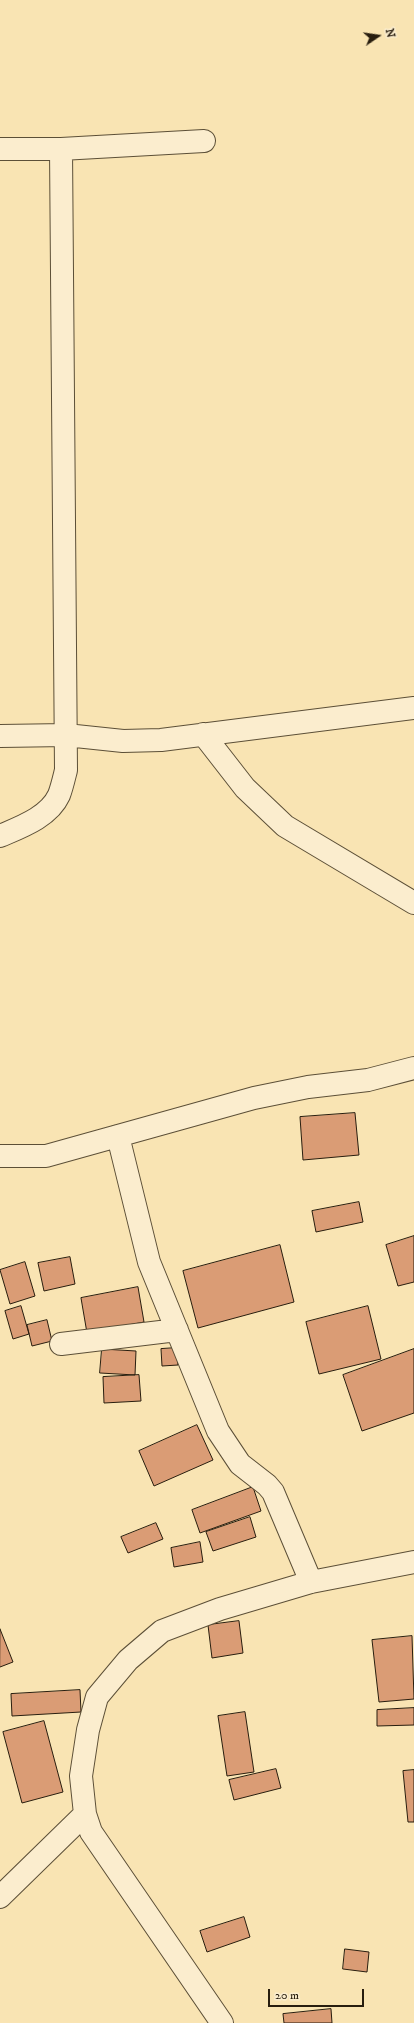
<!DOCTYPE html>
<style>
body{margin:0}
#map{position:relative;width:414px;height:2023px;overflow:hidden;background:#f9e4b3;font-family:"IM FELL DW Pica",serif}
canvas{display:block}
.north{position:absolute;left:358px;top:16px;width:40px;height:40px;-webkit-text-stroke:3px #fbedce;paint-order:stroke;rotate:77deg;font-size:11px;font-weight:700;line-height:16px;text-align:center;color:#281d0e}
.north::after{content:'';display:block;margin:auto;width:14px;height:18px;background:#281d0e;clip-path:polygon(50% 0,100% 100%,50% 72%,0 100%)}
.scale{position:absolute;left:268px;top:1989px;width:96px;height:18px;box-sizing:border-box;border:2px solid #281d0e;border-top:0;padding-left:5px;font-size:12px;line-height:14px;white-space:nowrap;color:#281d0e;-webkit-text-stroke:3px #fbedce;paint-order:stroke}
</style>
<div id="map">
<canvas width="414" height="2023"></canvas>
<div class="north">N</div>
<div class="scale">20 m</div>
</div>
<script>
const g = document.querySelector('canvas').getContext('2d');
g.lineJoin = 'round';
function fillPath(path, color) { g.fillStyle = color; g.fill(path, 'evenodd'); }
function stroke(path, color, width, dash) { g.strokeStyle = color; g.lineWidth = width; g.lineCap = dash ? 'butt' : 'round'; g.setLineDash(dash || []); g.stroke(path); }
const building = new Path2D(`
 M355 1113 359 1155 303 1160 300 1117Z
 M359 1202 363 1222 316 1232 312 1211Z
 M414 1236V1282L398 1286 386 1245Z
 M280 1245 294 1302 198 1328 183 1271Z
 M70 1257 75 1284 44 1291 38 1263Z
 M25 1262 35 1296 10 1304 0 1270Z
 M138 1287 144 1322 87 1333 81 1298Z
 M21 1306 29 1334 13 1339 5 1311Z
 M368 1306 381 1359 319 1374 306 1322Z
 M47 1320 52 1341 32 1346 27 1325Z
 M176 1348 178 1365 162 1366 161 1349Z
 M102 1349 136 1351 135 1375 100 1373Z
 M414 1349V1413L362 1431 343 1375Z
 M139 1375 141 1401 104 1403 103 1377Z
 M197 1425 213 1460 154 1486 139 1451Z
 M253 1487 261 1511 200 1533 192 1510Z
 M250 1517 256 1537 213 1551 206 1532Z
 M156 1523 163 1539 128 1553 121 1537Z
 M200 1542 203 1562 174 1567 171 1548Z
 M239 1621 243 1653 212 1658 208 1625Z
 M0 1629 13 1662 0 1667Z
 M412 1636 414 1699 379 1702 372 1640Z
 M80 1690 81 1712 12 1716 11 1694Z
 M414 1708V1725L377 1726V1710Z
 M245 1712 254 1772 227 1776 218 1716Z
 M44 1721 63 1792 22 1803 3 1732Z
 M276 1769 281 1788 234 1800 229 1780Z
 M414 1770V1822H408L403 1771Z
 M244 1917 250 1937 207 1952 200 1931Z
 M345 1949 369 1952 367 1972 343 1969Z
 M331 2009 332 2023H284L283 2014Z`);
const street = new Path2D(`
 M0 149H61L204 141
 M203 734 245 788 285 826 414 903
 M0 736 66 735 123 741 161 740 414 708
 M0 836C21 827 49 817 59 795 62 787 64 778 66 770L61 149
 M118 1136 149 1262 218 1431 240 1464 267 1485 273 1492 311 1582
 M0 1156H46L254 1098 308 1087 368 1080 414 1068
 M61 1344 177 1330
 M0 1897 85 1814
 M222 2023 91 1832 85 1814 81 1776 88 1730 97 1697 128 1660 162 1631 220 1609 311 1582 414 1562`);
fillPath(building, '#da9c75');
stroke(building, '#281d0e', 1);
stroke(street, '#5c4f37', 24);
stroke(street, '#fbedce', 22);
</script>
